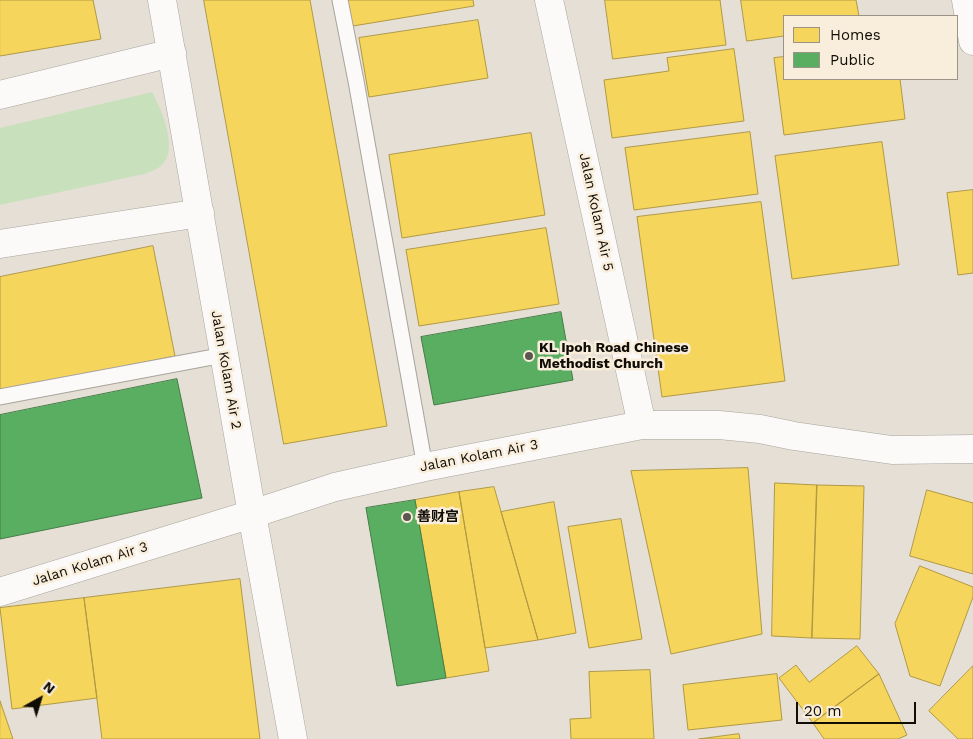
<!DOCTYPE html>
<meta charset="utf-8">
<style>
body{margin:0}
#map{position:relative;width:973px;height:739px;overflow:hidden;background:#e5dfd5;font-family:"Work Sans",sans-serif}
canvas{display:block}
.legend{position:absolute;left:783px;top:15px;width:175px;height:65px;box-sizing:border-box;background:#f9eddb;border:1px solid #9c9386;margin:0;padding:6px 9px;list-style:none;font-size:15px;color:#100c06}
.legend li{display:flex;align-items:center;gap:10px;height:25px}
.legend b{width:25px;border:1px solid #9c9386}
.north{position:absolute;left:15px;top:674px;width:50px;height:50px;-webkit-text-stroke:4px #f9eddb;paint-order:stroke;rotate:39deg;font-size:14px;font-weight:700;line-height:20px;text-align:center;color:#100c06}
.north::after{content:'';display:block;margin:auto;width:18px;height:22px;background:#100c06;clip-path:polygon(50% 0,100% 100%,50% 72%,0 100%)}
.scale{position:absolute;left:796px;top:702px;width:120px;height:22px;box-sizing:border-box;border:2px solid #100c06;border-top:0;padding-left:6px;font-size:15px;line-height:18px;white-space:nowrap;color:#100c06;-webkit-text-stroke:4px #f9eddb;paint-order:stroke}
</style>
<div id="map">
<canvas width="973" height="739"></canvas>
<ul class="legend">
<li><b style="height:14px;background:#f6d55c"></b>Homes</li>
<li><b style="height:14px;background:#5aae61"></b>Public</li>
</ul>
<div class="north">N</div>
<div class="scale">20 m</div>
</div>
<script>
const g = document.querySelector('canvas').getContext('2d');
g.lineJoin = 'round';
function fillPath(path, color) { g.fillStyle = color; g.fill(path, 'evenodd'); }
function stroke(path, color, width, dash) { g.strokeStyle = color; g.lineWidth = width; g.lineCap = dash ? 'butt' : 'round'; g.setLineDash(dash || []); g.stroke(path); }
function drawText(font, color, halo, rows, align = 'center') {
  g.font = font + ' "Work Sans","Noto Sans SC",sans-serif'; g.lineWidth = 5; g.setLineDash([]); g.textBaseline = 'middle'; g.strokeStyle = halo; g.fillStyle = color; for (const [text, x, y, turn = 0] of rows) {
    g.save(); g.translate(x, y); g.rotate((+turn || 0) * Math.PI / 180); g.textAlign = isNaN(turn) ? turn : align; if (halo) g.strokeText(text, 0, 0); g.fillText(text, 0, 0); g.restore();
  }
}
const green = new Path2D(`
 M152 92C161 109 179 149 162 165 158 169 150 172 144 174L0 205V128Z`);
const homes = new Path2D(`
 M0 0H93L101 39 0 56Z
 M204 0H310L387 426 284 444Z
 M348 0H473L474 6 353 26Z
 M605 0H720L726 45 613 59Z
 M741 0H856L859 16H784V36L747 41Z
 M478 20 488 78 369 97 359 38Z
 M734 49 744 121 612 138 604 80 669 71 667 58Z
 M784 57V79H900L905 119 784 135 774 58Z
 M750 132 758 194 634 210 625 148Z
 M531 133 545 215 402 238 389 155Z
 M882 142 899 265 792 279 775 156Z
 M973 190V273L958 275 947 193Z
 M761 202 785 381 662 397 637 217Z
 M546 228 559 304 419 326 406 250Z
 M153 246 175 356 0 391V277Z
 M748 468 762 634 671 654 631 471Z
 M775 483 817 485 812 638 772 636Z
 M817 485 864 486 860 639 812 638Z
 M494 487 538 640 485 648 459 492Z
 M927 490 973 503V574L910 556Z
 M459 492 489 671 446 678 415 500Z
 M554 502 576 633 538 640 501 512Z
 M621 519 642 639 589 648 568 527Z
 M920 566 973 587V597L940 686 910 676 895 624Z
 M240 579 260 739H102L84 598Z
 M84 598 97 698 12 709 0 608Z
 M857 646 879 674 813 723 779 678 796 665 809 682Z
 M973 666V739H958L929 711Z
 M650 670 654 739H571L570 719 591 718 589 672Z
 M777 674 782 720 688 730 683 685Z
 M879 674 907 735 898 739H824L813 723Z
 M0 701 13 739H0Z
 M739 734 740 739H699Z`);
const public = new Path2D(`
 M561 312 573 380 434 405 421 337Z
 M177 379 202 498 0 539V415Z
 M415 500 446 678 397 686 366 508Z`);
const lane = new Path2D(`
 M340 0 356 81 425 467
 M0 397 224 355`);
const street = new Path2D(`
 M162 0 252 514 293 739
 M549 0 642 425
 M966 0 973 41
 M0 95 172 53
 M0 244 200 213
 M0 592 252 514 335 487 425 467 642 425H719L760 429 794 436 892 450 973 449`);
const markers = [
 [529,356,5,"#5b564e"],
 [407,517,5,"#5b564e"]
];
const streetNames = [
 ["Jalan Kolam Air 5",596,212,78],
 ["Jalan Kolam Air 2",226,370,80],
 ["Jalan Kolam Air 3",479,456,-11],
 ["Jalan Kolam Air 3",90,564,-17]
];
const poiNames = [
 ["KL Ipoh Road Chinese",539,348],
 ["Methodist Church",539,364],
 ["善财宫",417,517]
];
fillPath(green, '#c9e0bd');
fillPath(homes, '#f6d55c');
stroke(homes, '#b19942', 1);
fillPath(public, '#5aae61');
stroke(public, '#447d46', 1);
stroke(lane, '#a8a49c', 17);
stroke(street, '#a8a49c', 29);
stroke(lane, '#fbfaf9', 15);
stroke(street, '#fbfaf9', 28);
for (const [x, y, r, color] of markers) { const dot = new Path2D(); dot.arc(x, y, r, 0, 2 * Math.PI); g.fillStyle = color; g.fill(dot); stroke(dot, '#f9eddb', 2); }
drawText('14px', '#100c06', '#f9eddb', streetNames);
drawText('bold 14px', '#100c06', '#f9eddb', poiNames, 'left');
</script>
